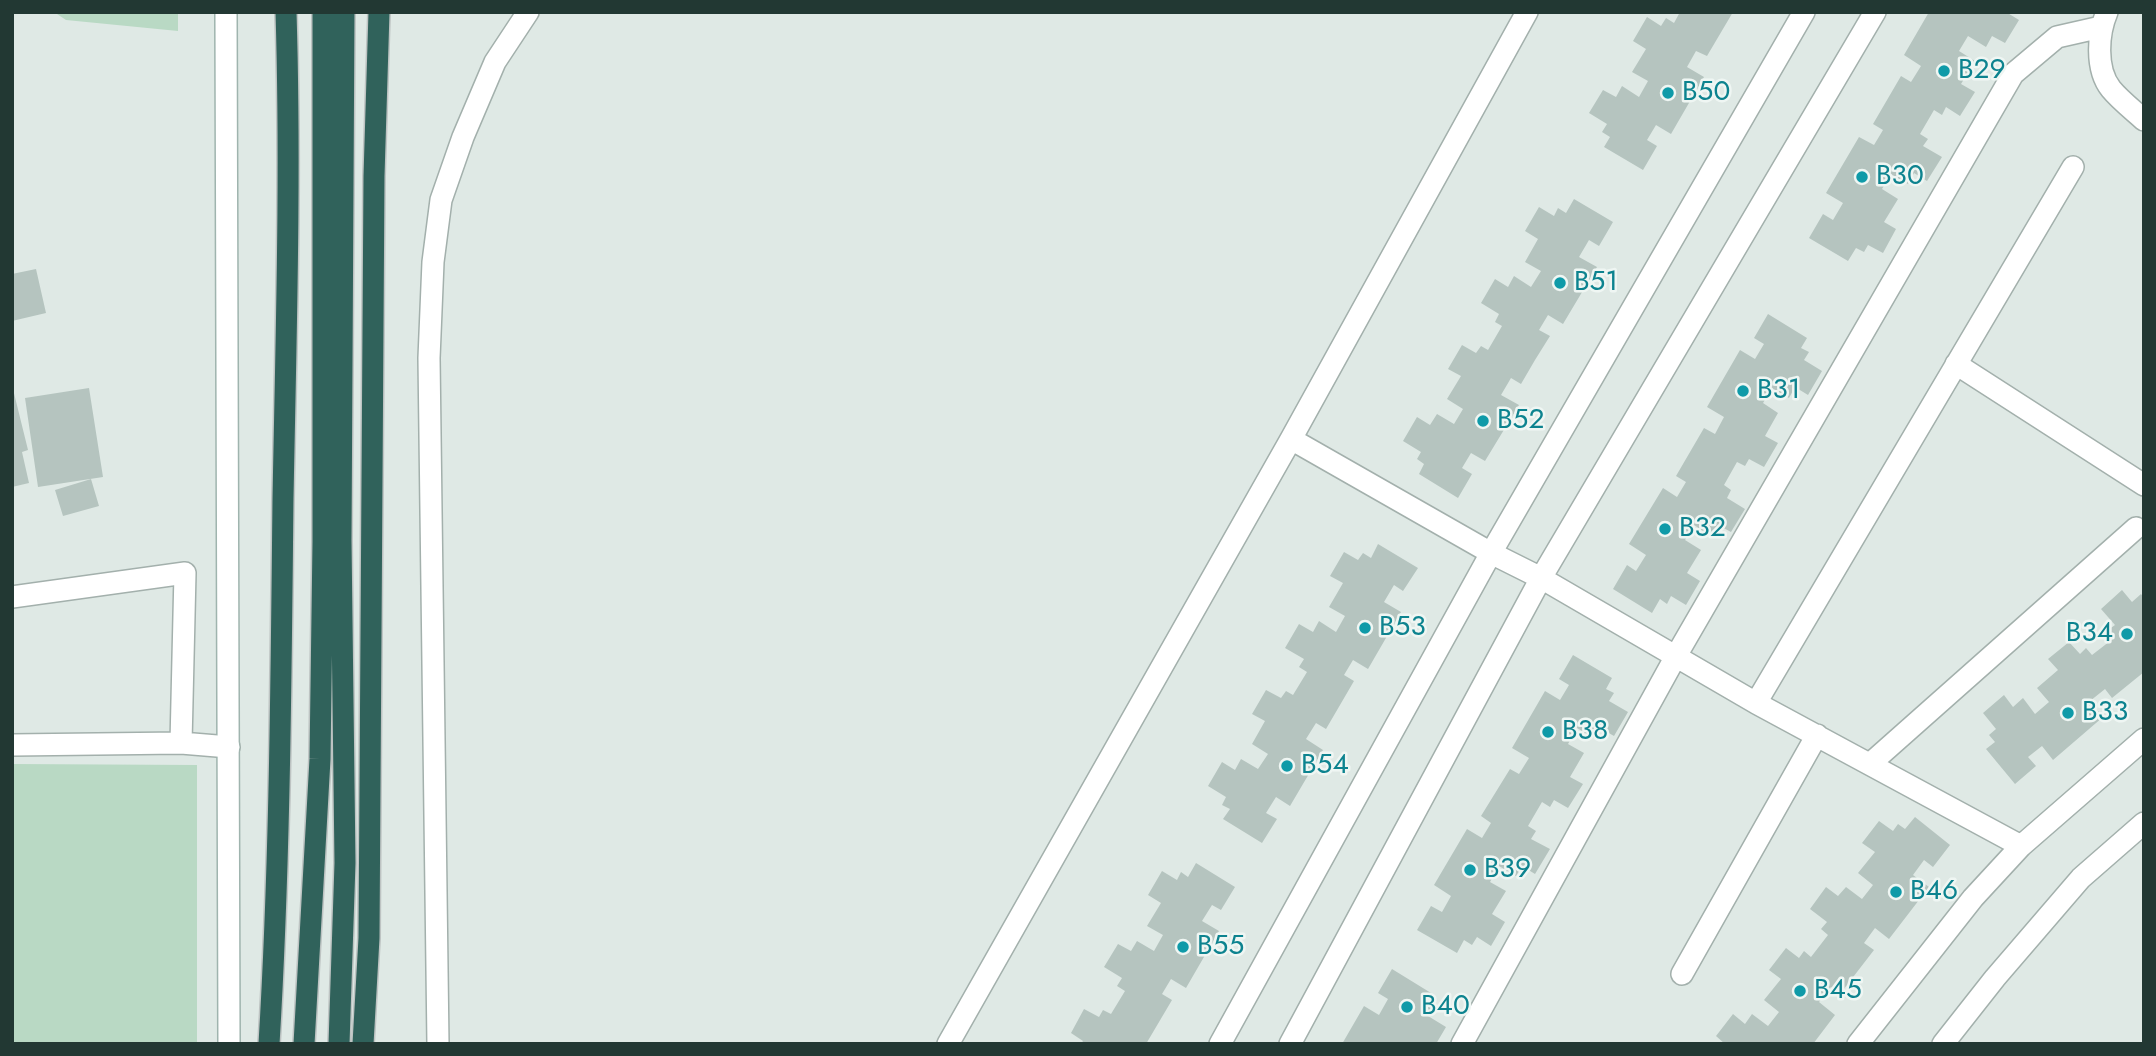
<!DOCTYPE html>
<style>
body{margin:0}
#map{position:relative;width:2156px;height:1056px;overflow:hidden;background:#dfe9e5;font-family:Jost,sans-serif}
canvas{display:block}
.frame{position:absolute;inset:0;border:14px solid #223833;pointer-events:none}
</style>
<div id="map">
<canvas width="2156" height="1056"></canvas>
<div class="frame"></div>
</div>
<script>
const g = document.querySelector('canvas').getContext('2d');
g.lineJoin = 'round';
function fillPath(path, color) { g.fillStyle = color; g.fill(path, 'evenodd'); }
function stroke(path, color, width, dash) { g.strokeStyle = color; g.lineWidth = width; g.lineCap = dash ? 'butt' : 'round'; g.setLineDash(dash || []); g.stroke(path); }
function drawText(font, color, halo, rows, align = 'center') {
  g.font = font + ' Jost,sans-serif'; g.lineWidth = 5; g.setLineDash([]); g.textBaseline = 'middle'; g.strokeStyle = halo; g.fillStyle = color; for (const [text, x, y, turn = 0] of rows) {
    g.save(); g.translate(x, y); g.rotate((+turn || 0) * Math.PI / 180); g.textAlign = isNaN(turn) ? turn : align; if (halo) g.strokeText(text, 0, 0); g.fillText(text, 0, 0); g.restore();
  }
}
const green = new Path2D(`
 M54 12H178V31L66 20Z
 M12 764 197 765V1044H12Z`);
const building = new Path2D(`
 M1680 12H1733L1707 56 1696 51 1687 67 1704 77 1671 134 1656 125 1647 140 1657 146 1643 170 1604 147 1610 137 1602 132 1607 124 1589 113 1603 90 1616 97 1622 86 1639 97 1648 81 1632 72 1646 49 1633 41 1647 17 1661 26 1666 18 1674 23Z
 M1929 12H2006L2019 20 2005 43 1992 36 1986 47 1968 36 1959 51 1975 61 1961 84 1975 92 1960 116 1946 107 1942 115 1934 110 1920 134 1928 139 1923 146 1942 157 1927 181 1914 173 1908 184 1891 174 1882 189 1898 199 1884 222 1896 229 1883 253 1868 245 1864 252 1856 248 1848 261 1809 238 1823 214 1833 220 1843 203 1826 193 1859 137 1874 145 1883 130 1873 124 1901 76 1911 82 1921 66 1904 55Z
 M1574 199 1613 222 1599 246 1589 240 1579 257 1597 267 1563 324 1548 315 1539 330 1550 336 1535 360 1521 384 1511 378 1501 395 1519 405 1485 461 1471 453 1462 468 1472 474 1458 498 1419 474 1424 464 1417 459 1421 452 1403 441 1417 417 1430 425 1437 414 1454 424 1463 409 1447 399 1461 376 1448 369 1462 345 1476 353 1481 346 1488 350 1502 326 1495 322 1499 314 1481 303 1495 279 1508 287 1514 276 1531 287 1541 271 1525 262 1538 239 1525 231 1539 207 1554 216 1558 208 1566 213Z
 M36 269 46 313 12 321V274Z
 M1768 314 1807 338 1801 348 1809 352 1804 360 1822 371 1808 395 1795 387 1789 398 1772 388 1763 403 1778 413 1765 436 1778 443 1764 467 1749 459 1745 466 1737 462 1724 485 1731 490 1727 498 1745 509 1731 532 1718 525 1711 536 1694 525 1685 540 1701 550 1687 573 1700 581 1686 605 1671 596 1667 604 1660 599 1652 613 1613 589 1627 565 1636 571 1646 555 1629 544 1663 488 1677 497 1686 482 1676 476 1704 428 1715 434 1724 417 1707 407 1740 350 1755 359 1764 344 1754 338Z
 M12 385 28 450 22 452 29 483 12 487Z
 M89 388 103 477 38 487 25 398Z
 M91 479 99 506 63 516 55 490Z
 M1378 544 1418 568 1403 591 1394 585 1384 602 1401 612 1368 669 1353 660 1344 675 1354 681 1326 729 1316 723 1306 739 1323 750 1290 806 1276 797 1266 813 1277 819 1262 843 1223 819 1230 809 1222 805 1226 797 1208 786 1222 762 1235 770 1241 759 1258 769 1268 754 1252 744 1265 721 1252 714 1266 690 1281 698 1286 691 1293 695 1307 672 1299 667 1304 659 1285 648 1299 624 1313 632 1319 621 1336 632 1345 616 1329 607 1343 583 1330 576 1344 552 1358 560 1363 553 1371 558Z
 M2122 590 2132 602 2141 594 2144 598V672L2112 698 2105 689 2090 701 2103 717 2053 760 2042 746 2028 757 2036 766 2015 784 1986 749 1995 742 1989 735 1996 729 1983 713 2004 695 2013 707 2023 698 2035 714 2049 702 2037 688 2058 670 2048 659 2069 642 2080 654 2086 648 2092 655 2114 638 2108 630 2115 625 2101 609Z
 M1573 655 1612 678 1606 689 1614 693 1609 701 1628 712 1614 736 1600 728 1594 738 1577 728 1568 744 1584 753 1570 777 1583 784 1568 808 1554 800 1550 807 1542 802 1528 826 1536 831 1531 839 1550 849 1535 874 1522 866 1516 876 1499 866 1490 882 1506 891 1492 914 1505 922 1491 946 1477 937 1472 945 1464 940 1457 953 1417 930 1431 906 1442 912 1451 896 1434 885 1467 829 1482 838 1491 823 1481 816 1510 769 1519 774 1529 758 1512 748 1545 691 1560 700 1569 685 1559 679Z
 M1915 817 1950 845 1933 867 1924 860 1913 875 1929 887 1889 939 1875 928 1864 943 1874 950 1840 994 1831 987 1819 1002 1835 1015 1813 1044H1725L1716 1036 1733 1014 1745 1024 1752 1014 1768 1026 1779 1012 1764 1000 1781 979 1769 970 1786 948 1799 958 1804 951 1811 957 1828 935 1821 929 1827 922 1810 909 1826 887 1838 896 1846 887 1862 899 1873 885 1858 873 1875 852 1862 843 1879 821 1893 831 1898 824 1905 829Z
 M1196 863 1235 887 1221 910 1212 905 1202 921 1219 931 1186 988 1171 979 1162 994 1172 1000 1146 1044H1081L1083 1041 1071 1033 1084 1009 1099 1017 1103 1010 1111 1014 1125 991 1117 986 1122 978 1104 967 1118 944 1131 951 1137 941 1154 951 1163 935 1147 926 1161 903 1148 895 1162 871 1177 880 1181 872 1188 877Z
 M1392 969 1431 993 1425 1003 1433 1008 1428 1016 1446 1027 1436 1044H1342L1364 1006 1379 1015 1388 999 1378 993Z`);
const street = new Path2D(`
 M2107 12C2098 33 2095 69 2111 89 2120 100 2133 110 2144 120
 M1956 364 2144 485
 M1291 439 1491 553 1541 578 1756 703 2021 846
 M12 597 185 573 181 743
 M1756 703 2073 167
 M12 745 181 743 229 747
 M1871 763 2136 528
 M1682 974 1817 735
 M438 1044 429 358 433 262 441 200 463 137 495 62 528 12
 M948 1044 1291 439 1527 12
 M1220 1044 1491 553 1804 12
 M1290 1044 1541 578 1875 12
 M1462 1044 1676 656 2013 74 2057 37 2101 27
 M1858 1044 1973 898 2021 846 2144 739
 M1943 1044 1995 978 2081 878 2144 823`);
const secondary = new Path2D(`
 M226 12 229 1044`);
const highway = new Path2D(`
 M269 1044C280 862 281 680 283 499 286 337 291 174 286 12
 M304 1044 320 759 323 542V12
 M339 1044 345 863 341 540 344 12
 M363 1044 369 938 374 176 379 12`);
const markers = [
 [1944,71,7,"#0f9aa8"],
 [1668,93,7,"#0f9aa8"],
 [1862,177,7,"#0f9aa8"],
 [1560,283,7,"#0f9aa8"],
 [1743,391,7,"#0f9aa8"],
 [1483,421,7,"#0f9aa8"],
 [1665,529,7,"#0f9aa8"],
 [1365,628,7,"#0f9aa8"],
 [2127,634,7,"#0f9aa8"],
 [2068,713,7,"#0f9aa8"],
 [1548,732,7,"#0f9aa8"],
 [1287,766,7,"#0f9aa8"],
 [1470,870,7,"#0f9aa8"],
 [1896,892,7,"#0f9aa8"],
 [1183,947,7,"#0f9aa8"],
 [1800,991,7,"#0f9aa8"],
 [1407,1007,7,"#0f9aa8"]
];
const cultureNames = [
 ["B29",1958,71],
 ["B50",1682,93],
 ["B30",1876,177],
 ["B51",1574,283],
 ["B31",1757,391],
 ["B52",1497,421],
 ["B32",1679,529],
 ["B53",1379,628],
 ["B34",2113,634,"right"],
 ["B33",2082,713],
 ["B38",1562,732],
 ["B54",1301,766],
 ["B39",1484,870],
 ["B46",1910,892],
 ["B55",1197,947],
 ["B45",1814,991],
 ["B40",1421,1007]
];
fillPath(green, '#b9d9c4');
fillPath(building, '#b5c4bf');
stroke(street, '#a3b0ac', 24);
stroke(secondary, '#9fb4ae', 24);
stroke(highway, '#bdc3c2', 24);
stroke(street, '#fff', 21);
stroke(secondary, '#fff', 21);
stroke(highway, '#30625b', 21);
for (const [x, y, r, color] of markers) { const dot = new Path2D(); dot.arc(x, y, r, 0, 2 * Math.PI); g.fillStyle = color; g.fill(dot); stroke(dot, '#eff6f3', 2.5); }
drawText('28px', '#0d838f', '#eff6f3', cultureNames, 'left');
</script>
